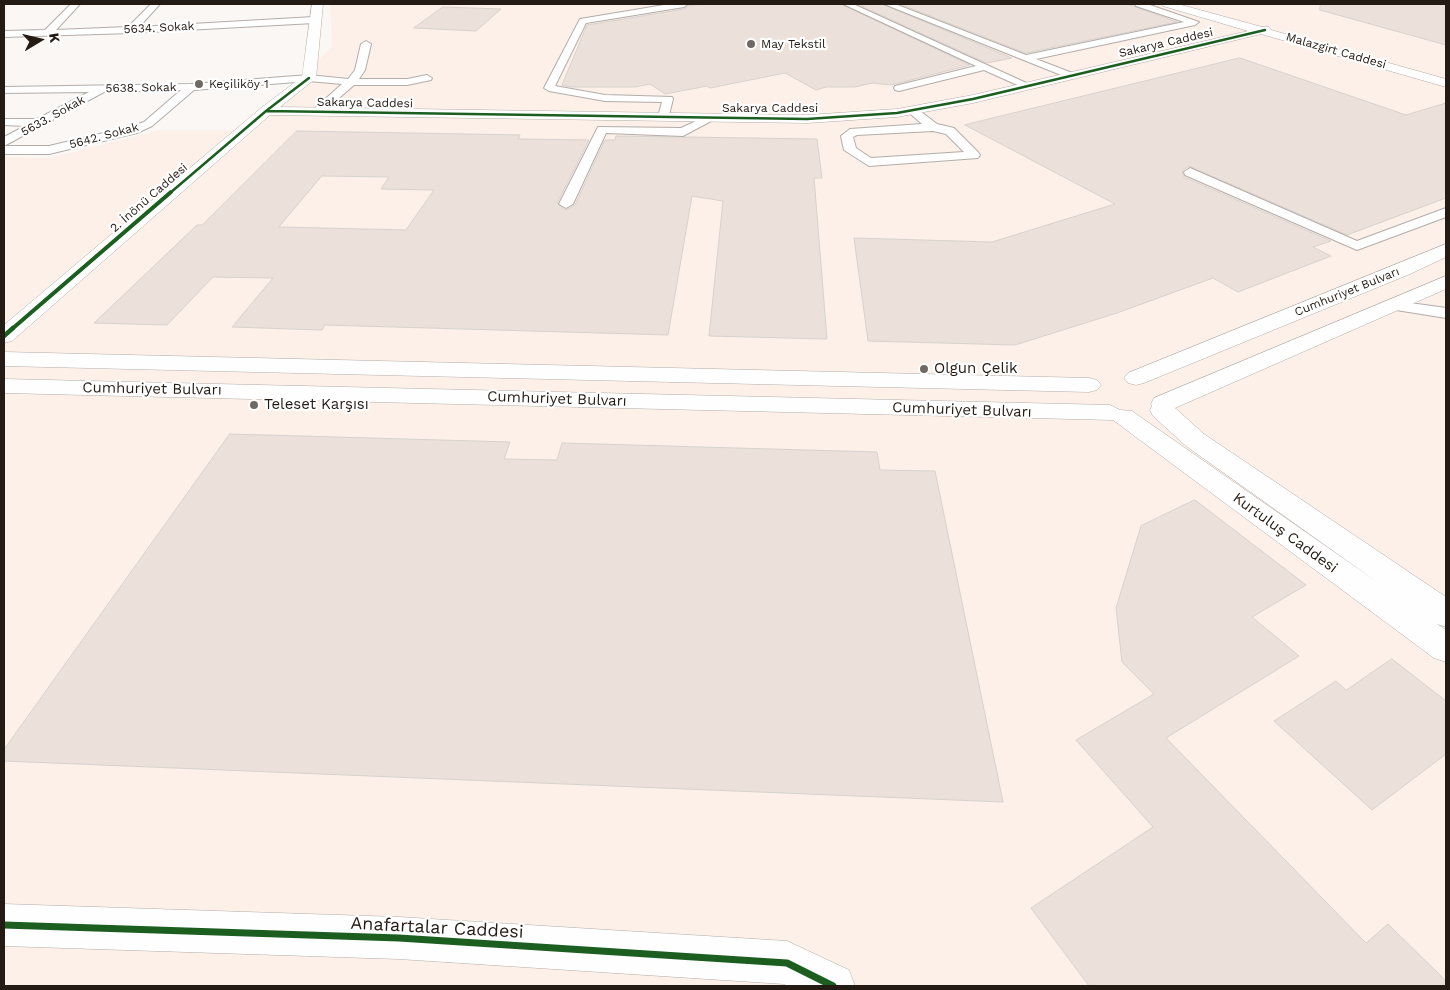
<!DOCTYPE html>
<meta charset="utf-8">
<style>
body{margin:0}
#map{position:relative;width:1450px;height:990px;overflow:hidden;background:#faf7f5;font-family:"Work Sans",sans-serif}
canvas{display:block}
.frame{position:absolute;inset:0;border:5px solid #251b15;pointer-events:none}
.north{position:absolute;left:15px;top:15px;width:50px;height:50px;-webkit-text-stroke:4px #fff;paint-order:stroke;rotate:81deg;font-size:14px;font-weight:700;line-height:20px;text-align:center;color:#251b15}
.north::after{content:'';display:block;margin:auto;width:18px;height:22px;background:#251b15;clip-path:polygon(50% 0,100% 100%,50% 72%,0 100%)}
</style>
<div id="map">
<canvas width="1450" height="990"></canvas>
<div class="frame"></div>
<div class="north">K</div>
</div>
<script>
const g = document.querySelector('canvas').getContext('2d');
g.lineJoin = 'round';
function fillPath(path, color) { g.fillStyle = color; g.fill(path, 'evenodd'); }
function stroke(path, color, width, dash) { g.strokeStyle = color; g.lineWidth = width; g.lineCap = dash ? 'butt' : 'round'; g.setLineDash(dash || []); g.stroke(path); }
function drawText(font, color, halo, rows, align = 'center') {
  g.font = font + ' "Work Sans",sans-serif'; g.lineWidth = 4.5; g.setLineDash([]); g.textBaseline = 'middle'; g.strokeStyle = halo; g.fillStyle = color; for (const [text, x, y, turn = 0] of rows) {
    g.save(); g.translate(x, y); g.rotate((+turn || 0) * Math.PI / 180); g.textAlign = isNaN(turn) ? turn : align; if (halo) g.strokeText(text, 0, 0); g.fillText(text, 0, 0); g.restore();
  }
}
const built = new Path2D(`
 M330 4H1446V986H4V157L48 158 160 130H249L332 46Z`);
const building = new Path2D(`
 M703 4H841L970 65 891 85 872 83 855 87H826L816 90 785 73 710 88 707 86 665 94 650 84 635 87H572L562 85 587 25 684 9 688 6Z
 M857 4H882L1012 58 987 63Z
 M900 4H1128L1177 22 1026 53Z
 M1321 4H1446V45L1320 10Z
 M443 7 501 9 476 31 414 28Z
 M1240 58 1406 115 1446 103V198L1347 235 1189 166 1182 171 1184 177 1331 241 1313 247 1331 256 1238 292 1213 278 1117 313 1015 345 868 341 854 238 992 242 1115 204 965 125Z
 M297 131 520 135 518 139 589 140 557 203 565 210 575 205 605 140H615L616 136 817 139 822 178H814L827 339 709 336 723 201 692 196 668 335 325 325 322 330 232 327 273 278 213 277 167 325 94 323 197 225H202ZM322 176 389 177 381 189 434 190 406 230 279 227Z
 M230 434 510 442 504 459 557 460 562 443 877 452 880 470 935 471 1003 802 4 761V750Z
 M1195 500 1306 585 1252 617 1299 656 1166 738 1366 943 1388 924 1446 981V986H1089L1031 908 1153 827 1076 740 1154 694 1122 662 1116 608 1141 526Z
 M1392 659 1446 701V754L1372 810 1274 721 1336 681 1346 690Z`);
const street = new Path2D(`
 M71 4H80L56 30 128 27 151 4H160L139 27 314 17 318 20 314 23 131 33 4 37V31L45 30Z
 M670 4H688L684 7 586 23 555 86 605 95 672 97 673 99 668 119H660L658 117 662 102 605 101 549 91 544 88 580 19Z
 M843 4H853L1033 86 1032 88H1024L984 70 899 91 895 90 894 88 895 86 976 66Z
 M884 4H895L1026 55 1184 22 1136 6 1135 4H1147L1199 22 1195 25 1036 59 1075 74 1076 76 1071 79Z
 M366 41 371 44 365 70 359 79H407L427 75 432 78 431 80 407 85H354L321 114H313L311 112 313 110 342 84 309 81 194 90 152 126 137 133 49 154H4V146H49L129 127 144 122 181 90 104 92 4 146V137L25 126 4 125V119H37L89 92 4 93V87L191 84 309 75 348 79 355 70 361 44Z
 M912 107 916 108 937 124 954 128 978 152 980 155 978 158 869 166 844 150 841 136 850 129 922 124 906 110ZM933 131 946 134 964 152 871 158 856 148 853 137 857 135Z
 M709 115 715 118 713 120 683 136 606 133 573 204 566 208 559 204 598 127 681 128Z
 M1190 168 1357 241 1446 208V217L1357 250 1185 175 1184 172Z
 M1396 301 1446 308V318L1390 309 1388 306 1390 303Z`);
const secondary = new Path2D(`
 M312 4H323L316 78 280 107 807 115 897 109 973 95 1248 31 1163 6 1162 4H1178L1262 27H1269L1271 30 1446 79V87L1261 34 973 103 897 117 807 123 270 115 12 341 4 343V325L261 108 302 77Z
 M1446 244V257L1410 274 1144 383 1136 385 1128 383 1124 378 1128 373Z
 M1446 276V289L1175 408 1204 434 1446 597V627L1437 624 1446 630V662L1434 658 1113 420 4 393V379L1110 405 1120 410 1132 411 1380 584 1186 446 1153 416 1150 410 1152 406 1151 404 1154 398Z
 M4 352 1089 378 1097 380 1101 385 1097 390 1089 392 4 366Z
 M4 904 399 917 787 941 849 970 855 986H787L784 984 399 959 4 946Z`);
const cyclewayFar3 = new Path2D(`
 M266 111 807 119 897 113 973 99 1265 30
 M170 193 266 111 309 78`);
const cyclewayFar2 = new Path2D(`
 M12 329 171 192`);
const cyclewayFar1 = new Path2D(`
 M4 336 13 328`);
const cycleway = new Path2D(`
 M4 925 399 938 787 963 833 986`);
const markers = [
 [751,44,5,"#706863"],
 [199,84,5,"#706863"],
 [924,369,5,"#706863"],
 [254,405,5,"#706863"]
];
const farStreetnames = [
 ["5634. Sokak",159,28,-3],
 ["Sakarya Caddesi",1166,43,-13],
 ["Malazgirt Caddesi",1336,51,16],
 ["5638. Sokak",141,88,-1],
 ["Sakarya Caddesi",365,103,1],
 ["Sakarya Caddesi",770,108],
 ["5633. Sokak",53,116,-29],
 ["5642. Sokak",104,136,-15],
 ["2. İnönü Caddesi",149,198,-41],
 ["Cumhuriyet Bulvarı",1347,292,-22]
];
const farPoinames = [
 ["May Tekstil",761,44],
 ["Keçiliköy 1",209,84]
];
const poiNames = [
 ["Olgun Çelik",934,369],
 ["Teleset Karşısı",264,405]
];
const streetNames = [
 ["Cumhuriyet Bulvarı",152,389,1],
 ["Cumhuriyet Bulvarı",557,399,2],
 ["Cumhuriyet Bulvarı",962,410,2],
 ["Kurtuluş Caddesi",1285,533,36]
];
const nearStreetnames = [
 ["Anafartalar Caddesi",437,928,3]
];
fillPath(built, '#fdf0e8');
fillPath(building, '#ece1da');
stroke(building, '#d8d2ce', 1);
stroke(street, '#b3adaa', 2);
stroke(secondary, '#b3adaa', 1);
fillPath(street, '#fefefe');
fillPath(secondary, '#fefefe');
stroke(cyclewayFar3, '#1b5e20', 2.5);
stroke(cyclewayFar2, '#1b5e20', 4);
stroke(cyclewayFar1, '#1b5e20', 4.5);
stroke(cycleway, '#1b5e20', 7);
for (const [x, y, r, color] of markers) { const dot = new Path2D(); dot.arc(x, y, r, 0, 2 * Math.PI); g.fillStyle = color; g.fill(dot); stroke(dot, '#fff', 2); }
drawText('12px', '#251b15', '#fff', farStreetnames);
drawText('12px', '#251b15', '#fff', farPoinames, 'left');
drawText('15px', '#251b15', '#fff', poiNames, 'left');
drawText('15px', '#251b15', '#fff', streetNames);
drawText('18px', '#251b15', '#fff', nearStreetnames);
</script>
